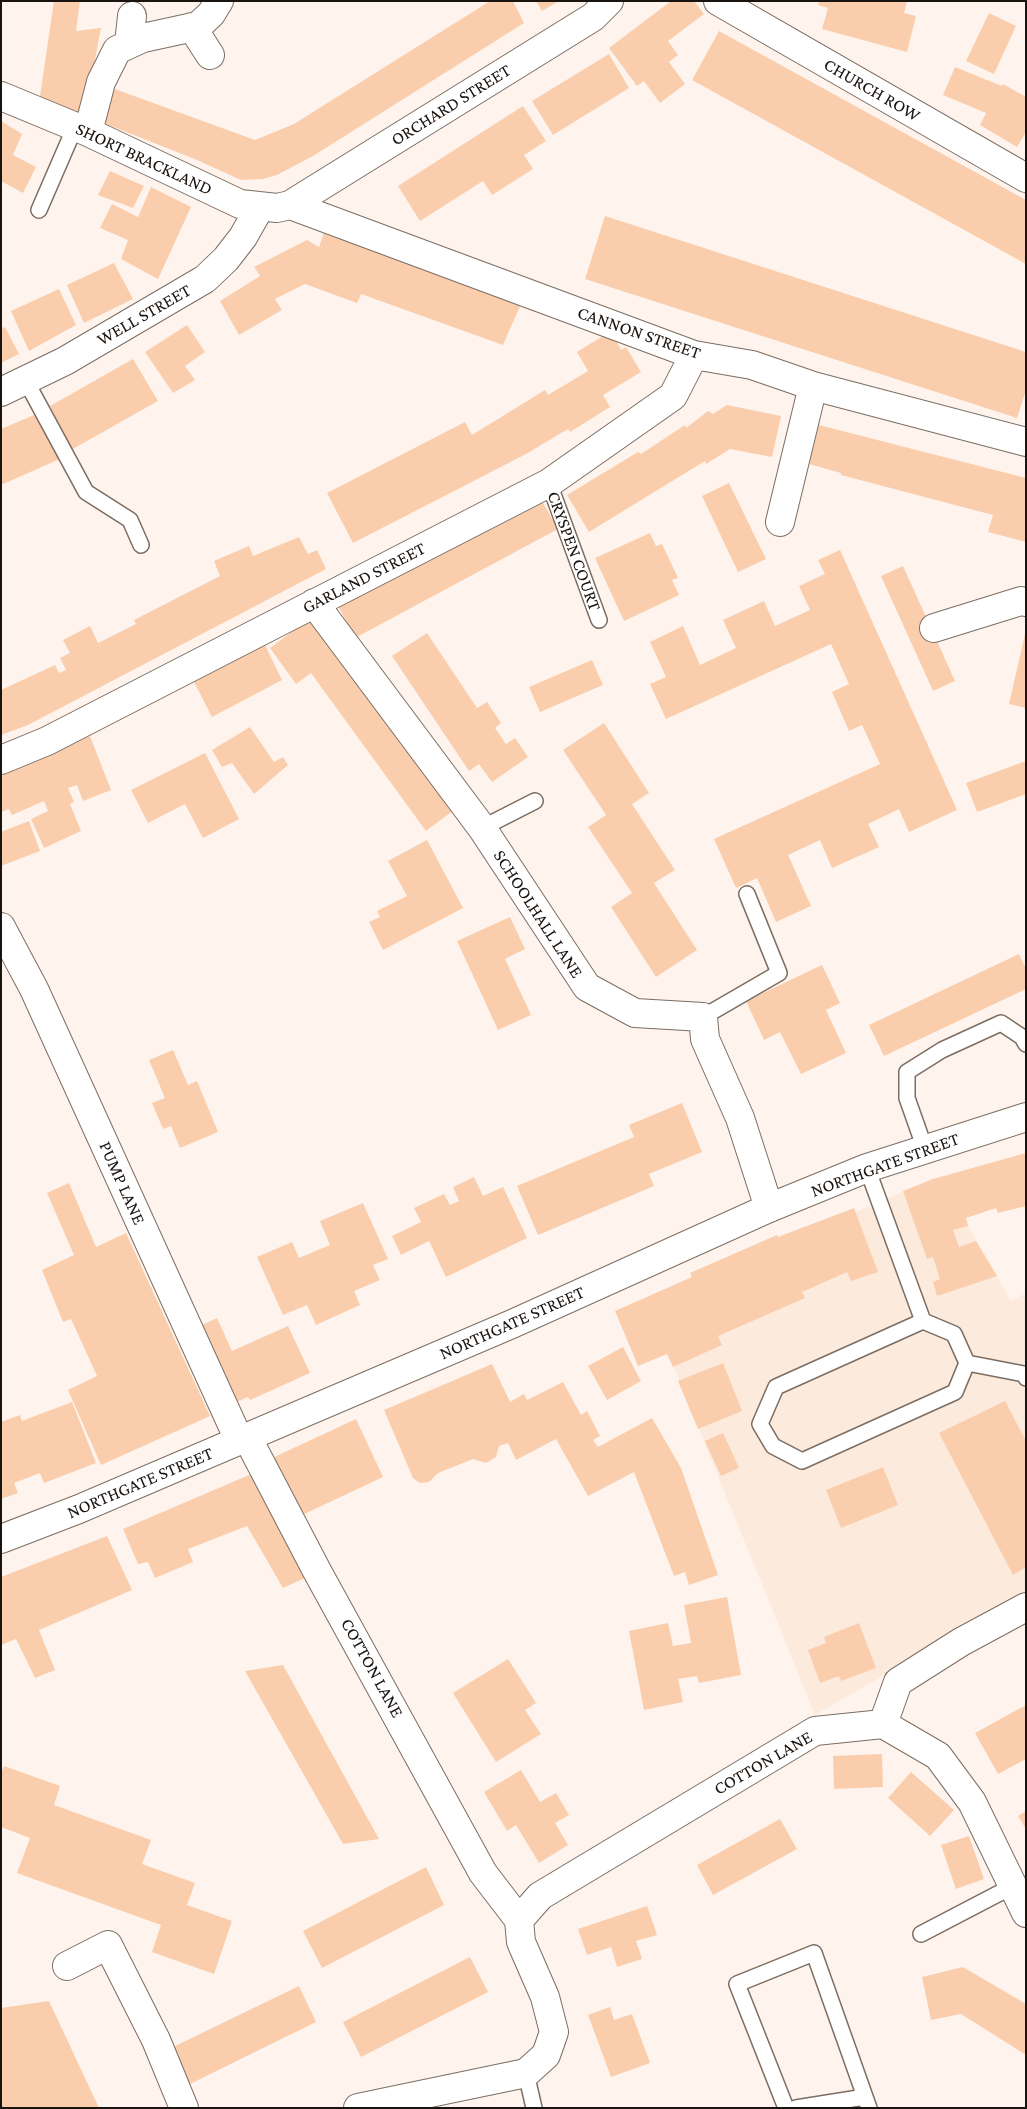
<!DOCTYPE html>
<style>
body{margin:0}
#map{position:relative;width:1027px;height:2109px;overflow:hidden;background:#fef4ed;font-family:"Crimson Pro",serif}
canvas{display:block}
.frame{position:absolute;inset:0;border:2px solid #1a1410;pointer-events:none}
</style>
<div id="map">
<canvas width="1027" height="2109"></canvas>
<div class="frame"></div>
</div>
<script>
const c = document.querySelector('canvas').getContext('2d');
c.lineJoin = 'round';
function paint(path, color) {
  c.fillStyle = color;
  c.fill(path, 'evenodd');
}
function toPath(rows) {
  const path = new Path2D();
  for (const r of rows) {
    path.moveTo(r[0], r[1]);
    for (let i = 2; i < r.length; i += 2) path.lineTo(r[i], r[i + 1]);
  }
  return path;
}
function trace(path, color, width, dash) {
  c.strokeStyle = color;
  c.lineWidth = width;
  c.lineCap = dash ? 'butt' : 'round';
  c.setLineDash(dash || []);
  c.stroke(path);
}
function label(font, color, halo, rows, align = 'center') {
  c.font = font + ' "Crimson Pro",serif';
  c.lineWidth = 4;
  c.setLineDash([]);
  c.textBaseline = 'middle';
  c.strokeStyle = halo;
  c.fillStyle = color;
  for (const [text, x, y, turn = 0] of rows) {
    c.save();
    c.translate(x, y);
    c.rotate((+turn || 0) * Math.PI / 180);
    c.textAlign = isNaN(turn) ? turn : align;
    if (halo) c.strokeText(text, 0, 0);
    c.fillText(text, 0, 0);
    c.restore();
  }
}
const built = toPath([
 [933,1179,953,1230,968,1226,1011,1301,1026,1293,1026,1594,815,1715,647,1301]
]);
const building = toPath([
 [54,1,80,1,76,31,101,28,84,117,40,96],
 [490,1,513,1,524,23,313,156,277,175,263,179,241,180,197,160,101,122,112,88,255,140,294,124],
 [536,1,559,1,542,11],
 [671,1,694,1,704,14,668,41,678,55,669,62,685,84,660,103,644,81,637,86,609,48],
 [819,1,907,1,904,13,916,16,907,52,822,29,828,8,818,5],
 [989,13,1016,26,994,74,966,61],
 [719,31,1026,200,1026,264,692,80],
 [609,54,629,88,553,135,532,101],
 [955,67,1002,86,1003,84,1026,97,1026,132,1017,147,980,125,986,113,943,95],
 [523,106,546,141,524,155,533,169,492,195,483,181,420,221,398,186],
 [1,121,22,134,13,155,36,167,23,193,1,181],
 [110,171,144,186,133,208,98,195],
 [151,187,191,207,158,279,121,259,128,240,100,228,112,204,138,217],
 [605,216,1026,352,1026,390,1017,418,585,279],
 [324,232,376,252,524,297,503,345,361,294,357,303,305,284,275,299,282,310,239,335,220,301,260,276,254,267,307,240,319,247],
 [114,263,133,299,84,323,67,285],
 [59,289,76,325,29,351,11,311],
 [187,325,205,352,185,366,195,380,173,393,145,352],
 [5,327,19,354,1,363,1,329],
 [611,331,621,350,626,347,641,372,603,395,610,407,570,432,568,429,526,454,353,543,327,493,465,422,472,435,545,390,548,395,588,371,577,352],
 [133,359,158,401,71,450,50,406],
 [727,405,781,416,772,457,730,449,706,464,705,461,589,532,567,495,638,452,641,454,685,425,686,428,708,411,713,414],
 [41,412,62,458,1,485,1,429],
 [819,425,1026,478,1026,542,988,532,993,515,841,475,841,473,809,464],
 [729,483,766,559,738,572,702,496],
 [538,494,558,529,355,638,336,602],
 [650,533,656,546,662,544,678,578,672,580,679,595,624,621,595,558],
 [299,537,308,554,317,550,326,569,28,725,1,735,1,690,55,665,59,673,66,670,60,658,70,653,63,640,90,626,98,643,136,624,134,620,220,576,214,561,249,546,253,556],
 [840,550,957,810,909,832,899,809,868,824,879,847,832,868,820,840,788,855,811,906,776,922,757,878,736,888,714,839,880,764,862,725,849,731,832,692,849,684,831,644,666,719,650,684,666,677,650,642,683,626,700,665,736,648,723,620,764,601,775,626,810,610,799,586,825,574,818,560],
 [903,566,955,681,933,691,881,576],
 [313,616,454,810,426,831,311,673,296,684,270,648],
 [427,633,477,708,487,702,501,723,495,728,506,744,515,738,528,757,492,782,479,764,469,771,392,656],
 [1025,634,1026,634,1026,708,1009,704],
 [265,645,282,680,212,717,194,682],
 [592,660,603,685,540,712,529,687],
 [604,723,649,793,632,804,675,870,654,883,697,950,656,977,611,907,632,893,588,827,606,815,563,750],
 [250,727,274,762,283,757,288,765,254,794,232,763,222,767,212,750],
 [90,736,111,790,83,801,77,785,68,788,74,802,70,804,81,831,44,848,31,819,48,811,44,801,12,815,9,809,1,812,1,776,32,762,31,759],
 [205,753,239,819,203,838,185,804,148,823,131,790],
 [1026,761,1026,794,977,812,966,783],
 [29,821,40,851,1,866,1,832],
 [427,840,463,908,383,950,369,922,380,917,377,911,407,896,388,861],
 [510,917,525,949,505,959,531,1015,498,1030,457,941],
 [1019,954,1026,969,1026,989,884,1056,869,1025],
 [822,965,840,1003,826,1010,846,1053,801,1074,780,1032,764,1040,746,1001],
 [173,1050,188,1085,197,1081,218,1132,180,1148,171,1126,163,1129,152,1103,165,1098,149,1060],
 [682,1103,702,1152,649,1174,654,1186,538,1235,517,1186,634,1137,629,1125],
 [1026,1153,1026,1206,998,1213,996,1208,966,1218,968,1226,953,1230,959,1247,976,1241,997,1276,937,1296,933,1282,940,1279,933,1257,927,1259,903,1191,933,1179],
 [474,1177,483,1196,503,1187,527,1238,446,1277,429,1241,401,1255,392,1236,421,1222,414,1208,444,1194,450,1205,459,1201,453,1187],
 [69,1183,96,1247,126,1233,210,1416,101,1465,68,1390,97,1376,71,1319,63,1322,42,1270,74,1255,47,1193],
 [363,1203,388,1259,373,1265,380,1280,354,1291,360,1305,316,1325,307,1305,283,1315,257,1257,292,1242,299,1258,330,1245,320,1221],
 [854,1208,878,1272,851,1281,847,1272,802,1292,805,1298,718,1336,722,1345,673,1367,667,1354,638,1366,615,1311,692,1277,690,1273,777,1235,778,1237],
 [217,1318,232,1351,288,1326,310,1373,250,1400,248,1397,232,1404,198,1327],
 [623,1347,641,1381,607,1400,588,1366],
 [723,1363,742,1411,698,1429,678,1381],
 [492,1364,510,1402,524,1394,527,1400,563,1382,581,1415,587,1411,600,1436,593,1440,598,1447,652,1418,681,1468,718,1575,689,1585,685,1572,674,1576,634,1472,588,1496,556,1439,516,1460,508,1443,499,1446,496,1457,486,1463,473,1459,438,1473,429,1482,420,1483,413,1478,384,1410],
 [1005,1401,1026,1441,1026,1567,1013,1575,939,1433],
 [72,1402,96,1463,44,1483,40,1473,14,1483,18,1493,1,1499,1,1422,20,1415,22,1421],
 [356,1419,383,1477,298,1517,270,1459],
 [723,1433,739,1468,721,1476,705,1441],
 [883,1467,898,1505,841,1528,826,1490],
 [256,1472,307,1577,283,1588,247,1526,188,1549,193,1562,155,1578,148,1562,138,1564,123,1529],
 [107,1536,132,1590,39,1630,55,1670,35,1678,16,1639,1,1645,1,1577],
 [727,1597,741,1675,699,1683,697,1676,678,1679,683,1702,644,1710,629,1631,668,1623,673,1646,691,1643,684,1605],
 [859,1623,876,1668,841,1681,839,1676,820,1683,808,1650,826,1643,824,1637],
 [508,1659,536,1703,525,1710,541,1734,496,1762,453,1693],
 [283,1665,379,1839,343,1844,245,1671],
 [1026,1705,1026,1759,998,1774,975,1733],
 [882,1754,883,1787,834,1789,833,1756],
 [4,1766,60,1786,54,1805,151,1840,142,1864,195,1883,187,1905,232,1921,214,1974,152,1952,161,1925,17,1873,30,1838,1,1827,1,1774],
 [521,1770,540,1802,556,1793,569,1815,555,1823,568,1845,539,1863,516,1825,507,1831,484,1792],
 [911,1772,954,1810,930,1836,888,1798],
 [1026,1811,1026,1829,1018,1816],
 [780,1819,797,1849,713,1895,697,1865],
 [969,1836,984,1879,956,1889,941,1845],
 [426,1867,444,1905,322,1968,303,1931],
 [647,1906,657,1935,636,1941,642,1959,617,1967,611,1947,587,1955,578,1929],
 [470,1957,488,1992,361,2057,343,2022],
 [963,1967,1026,2004,1026,2055,961,2014,931,2020,922,1977],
 [299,1986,316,2022,190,2084,173,2047],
 [49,2001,99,2108,1,2108,1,2008],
 [610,2007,614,2020,632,2014,650,2063,611,2077,588,2015]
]);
const lane = toPath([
 [39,210,75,127],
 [26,381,86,492,130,520,141,545],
 [549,483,599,620],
 [482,828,535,801],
 [703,1017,779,973,747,894],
 [925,1149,907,1098,907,1072,942,1050,1001,1023,1022,1037,1026,1044],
 [867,1168,923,1321,954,1334,967,1363,955,1392,802,1461,773,1446,760,1424,776,1387,923,1321],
 [967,1363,1024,1374,1026,1378],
 [921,1934,1013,1886],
 [526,2073,534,2108],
 [786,2108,737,1984,814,1953,869,2108],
 [796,2108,865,2097]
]);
const street = toPath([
 [718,1,1026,178],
 [192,27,210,55],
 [129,44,132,16],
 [1,96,88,132,240,204,277,208,290,205,593,17,609,1],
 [88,132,101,82,117,50,143,38,198,26,211,14,219,1],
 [290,205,694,355,752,365,813,386,1026,442],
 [1,392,65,361,205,279,226,259,243,237,260,207],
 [780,522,813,386],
 [314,603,482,828,587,987,635,1013,703,1017,705,1039,740,1118,769,1208],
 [934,628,1021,601,1026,602],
 [1,760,47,741,549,483,673,396,694,355],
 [1,927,34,989,239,1440],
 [247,1437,317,1571,483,1873,519,1920,521,1942,545,1997,554,2032,546,2055,526,2073,358,2108],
 [883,1724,938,1756,972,1802,1026,1913],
 [883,1724,898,1682,961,1642,1026,1607],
 [519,1920,540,1896,815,1731,883,1724],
 [67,1966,108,1945,156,2040,184,2108]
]);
const secondary = toPath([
 [1,1539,79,1509,512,1324,769,1208,867,1168,1026,1117]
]);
const streetNames = [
 ["CHURCH ROW",872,90,30],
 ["ORCHARD STREET",451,105,-32],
 ["SHORT BRACKLAND",144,159,25],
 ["WELL STREET",144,315,-30],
 ["CANNON STREET",639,333,19],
 ["CRYSPEN COURT",574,551,70],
 ["GARLAND STREET",364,578,-27],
 ["SCHOOLHALL LANE",538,914,57],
 ["NORTHGATE STREET",885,1165,-20],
 ["PUMP LANE",122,1183,66],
 ["NORTHGATE STREET",512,1323,-24],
 ["NORTHGATE STREET",140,1483,-23],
 ["COTTON LANE",372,1668,61],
 ["COTTON LANE",763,1763,-30]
];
paint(built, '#fceadc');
paint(building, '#facead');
trace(lane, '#7b6d62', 18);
trace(street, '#7b6d62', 30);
trace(secondary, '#7b6d62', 30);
trace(lane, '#fff', 15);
trace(street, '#fff', 28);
trace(secondary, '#fff', 28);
label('18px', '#1a1410', '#fff', streetNames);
</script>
